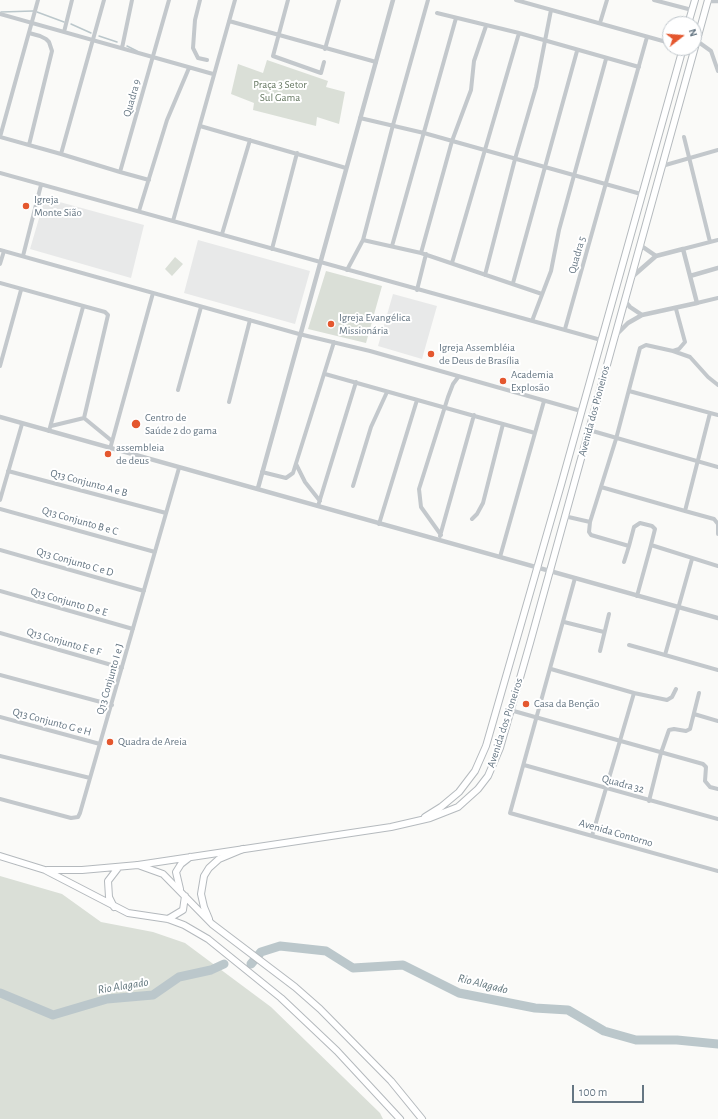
<!DOCTYPE html>
<meta charset="utf-8">
<style>
body{margin:0}
#map{position:relative;width:718px;height:1119px;overflow:hidden;background:#fafaf8;font-family:"Alegreya Sans",sans-serif}
canvas{display:block}
.north{position:absolute;left:662px;top:16px;width:40px;height:40px;box-sizing:border-box;background:#fff;border:1px solid #c1c8cd;border-radius:50%;rotate:73deg;font-size:11px;font-weight:700;line-height:16px;text-align:center;color:#657683}
.north::after{content:'';display:block;margin:auto;width:14px;height:18px;background:#e4572e;clip-path:polygon(50% 0,100% 100%,50% 72%,0 100%)}
.scale{position:absolute;left:572px;top:1085px;width:72px;height:18px;box-sizing:border-box;border:2px solid #657683;border-top:0;padding-left:5px;font-size:12px;line-height:14px;white-space:nowrap;color:#657683;-webkit-text-stroke:3px #fff;paint-order:stroke}
</style>
<div id="map">
<canvas width="718" height="1119"></canvas>
<div class="north">N</div>
<div class="scale">100 m</div>
</div>
<script>
const c = document.querySelector('canvas').getContext('2d');
c.lineJoin = 'round';
function paint(path, color) {
  c.fillStyle = color;
  c.fill(path, 'evenodd');
}
function toPath(rows) {
  const path = new Path2D();
  for (const r of rows) {
    path.moveTo(r[0], r[1]);
    for (let i = 2; i < r.length; i += 2) path.lineTo(r[i], r[i + 1]);
  }
  return path;
}
function trace(path, color, width, dash) {
  c.strokeStyle = color;
  c.lineWidth = width;
  c.lineCap = dash ? 'butt' : 'round';
  c.setLineDash(dash || []);
  c.stroke(path);
}
function label(font, color, halo, rows, align = 'center') {
  c.font = font + ' "Alegreya Sans",sans-serif';
  c.lineWidth = 4;
  c.setLineDash([]);
  c.textBaseline = 'middle';
  c.strokeStyle = halo;
  c.fillStyle = color;
  for (const [text, x, y, turn = 0] of rows) {
    c.save();
    c.translate(x, y);
    c.rotate((+turn || 0) * Math.PI / 180);
    c.textAlign = isNaN(turn) ? turn : align;
    if (halo) c.strokeText(text, 0, 0);
    c.fillText(text, 0, 0);
    c.restore();
  }
}
const built = toPath([
 [45,198,144,225,131,278,30,249],
 [198,240,310,271,295,324,184,293],
 [393,294,437,306,422,359,378,346]
]);
const green = toPath([
 [267,60,328,81,326,87,345,92,339,124,317,117,316,126,253,110,254,103,231,94,238,64,263,73],
 [175,257,183,264,172,276,165,269],
 [326,271,382,286,366,343,308,329],
 [0,876,62,894,101,922,153,932,185,943,271,1007,380,1113,383,1119,0,1119]
]);
const stream = toPath([
 [1,12,33,11],
 [37,12,64,22],
 [71,24,91,33],
 [99,36,117,42],
 [127,46,137,51]
]);
const river = toPath([
 [251,964,261,952,280,946,326,951,353,968,403,965,459,993,535,1008,568,1010,604,1031,636,1040,677,1040,718,1044],
 [0,993,53,1015,107,999,153,995,179,977,211,970,224,964]
]);
const minor = toPath([
 [38,0,0,137,61,154],
 [104,0,61,154,120,172],
 [200,0,195,20,193,48,198,58,207,60],
 [288,0,273,56,321,73,324,62],
 [516,0,670,43],
 [654,0,692,10],
 [437,13,519,33,639,67],
 [0,14,213,74],
 [229,21,376,62],
 [600,23,607,0],
 [64,32,72,0],
 [29,33,40,36,46,39,49,42,52,51,29,145],
 [697,41,711,51,718,71],
 [122,48,132,0],
 [325,49,339,0],
 [360,118,424,133,641,194],
 [200,126,346,168],
 [684,137,710,242],
 [662,166,718,150],
 [0,173,601,340],
 [149,180,120,172,169,0],
 [139,211,167,120,189,68],
 [173,221,235,0],
 [222,234,250,140],
 [363,240,421,253,542,294],
 [392,246,456,18],
 [272,249,297,153],
 [683,249,718,240],
 [0,250,299,334,370,351,581,411],
 [421,253,452,141,471,90,474,61,486,26],
 [23,256,41,185],
 [452,263,519,33],
 [0,264,4,251],
 [347,270,363,240,393,125,428,0],
 [485,275,515,159,536,87,551,10],
 [0,283,105,312,108,315,84,418],
 [513,283,577,51],
 [417,290,426,254],
 [697,303,718,298],
 [532,321,551,271,559,230,606,59],
 [565,329,647,37],
 [673,351,690,357,708,377,718,385],
 [0,366,21,290],
 [325,374,535,433],
 [178,390,201,307],
 [629,391,718,415],
 [229,402,250,320],
 [84,418,112,441],
 [51,426,84,418],
 [589,430,718,467],
 [49,431,83,307],
 [110,449,153,293],
 [296,464,305,482,320,501],
 [8,471,166,513],
 [262,472,286,478,293,473,334,342],
 [353,486,371,427,387,392],
 [601,487,685,511,710,413],
 [0,500,22,424],
 [318,506,356,382],
 [0,509,155,552],
 [685,511,714,519,718,524,718,534],
 [564,516,590,522],
 [472,519,477,514,483,503,503,424],
 [379,524,417,400],
 [441,535,421,507,419,489,448,397,453,384,459,376],
 [440,536,474,415],
 [629,546,634,527,640,523,652,526,655,529,651,545,718,566],
 [0,550,144,591],
 [500,557,544,401],
 [624,562,629,546,591,535,589,532,590,522,616,439,640,348,646,345,673,351,679,349,685,342,676,309],
 [575,578,510,813,718,871],
 [0,591,133,629],
 [637,596,651,545],
 [564,622,604,632],
 [0,633,122,668],
 [629,645,665,655,692,559],
 [600,651,609,614],
 [665,655,718,670],
 [551,669,634,693,667,700,672,697,676,689],
 [0,675,112,705],
 [510,710,703,764,706,767,705,781,710,787,718,789],
 [694,714,718,721],
 [0,717,100,744],
 [0,756,90,778],
 [524,765,718,819],
 [0,799,71,818,78,817,80,813,179,468],
 [649,801,661,753,669,730,674,729,686,731,690,729,699,693],
 [592,836,634,693]
]);
const tertiary = toPath([
 [708,1,718,1],
 [640,245,656,256],
 [690,276,718,268],
 [624,300,630,307,642,315],
 [617,334,628,323,642,315,697,303,683,249,656,256,632,277],
 [0,417,718,618],
 [258,488,393,0]
]);
const primary = toPath([
 [688,24,695,0],
 [425,817,441,807,459,792,475,771,486,746,561,485,683,48],
 [138,865,391,827,430,818,458,807,478,789,488,776,500,748,530,643,708,0],
 [180,889,176,872,181,864,190,857]
]);
const trunk = toPath([
 [0,856,45,870,128,913,168,919,184,925,208,939,281,998,337,1051,400,1119],
 [47,870,82,870,138,865,163,874,212,924,295,987,320,1009,391,1081,422,1119],
 [114,907,109,897,108,881,118,868],
 [168,919,183,910,185,896],
 [209,919,204,907,201,894,204,876,209,868,219,859,243,849]
]);
const markers = [
 [26,206,4,"#e4572e"],
 [331,324,4,"#e4572e"],
 [431,354,4,"#e4572e"],
 [503,381,4,"#e4572e"],
 [136,424,5,"#e4572e"],
 [108,454,4,"#e4572e"],
 [526,704,4,"#e4572e"],
 [110,742,4,"#e4572e"]
];
const parkNames = [
 ["Praça 3 Setor",280,85],
 ["Sul Gama",280,98]
];
const streetNames = [
 ["Quadra 9",132,98,-74],
 ["Quadra 5",577,255,-74],
 ["Avenida dos Pioneiros",594,411,-75],
 ["Q13 Conjunto A e B",89,483,15],
 ["Q13 Conjunto B e C",80,521,16],
 ["Q13 Conjunto C e D",75,562,16],
 ["Q13 Conjunto D e E",69,602,16],
 ["Q13 Conjunto E e F",64,642,16],
 ["Q13 Conjunto I e J",110,679,-74],
 ["Q13 Conjunto G e H",52,722,15],
 ["Avenida dos Pioneiros",505,723,-72],
 ["Quadra 32",623,784,15],
 ["Avenida Contorno",616,833,16]
];
const poiNames = [
 ["Igreja",34,200],
 ["Monte Sião",34,213],
 ["Igreja Evangélica",339,318],
 ["Missionária",339,331],
 ["Igreja Assembléia",439,348],
 ["de Deus de Brasília",439,361],
 ["Academia",511,375],
 ["Explosão",511,388],
 ["Centro de",145,418],
 ["Saúde 2 do gama",145,431],
 ["assembleia",116,448],
 ["de deus",116,461],
 ["Casa da Benção",534,704],
 ["Quadra de Areia",118,742]
];
const waterNames = [
 ["Rio Alagado",483,984,14],
 ["Rio Alagado",123,986,-9]
];
paint(built, '#e8e9e9');
paint(green, '#dadfd7');
trace(stream, '#bbc7cb', 1.5);
trace(river, '#bbc7cb', 9);
trace(primary, '#b5babe', 8);
trace(trunk, '#b4b9bd', 8);
trace(minor, '#c3c8cc', 4);
trace(tertiary, '#c3c8cc', 4.5);
trace(primary, '#fff', 6);
trace(trunk, '#fff', 6);
for (const [x, y, r, color] of markers) {
  const dot = new Path2D();
  dot.arc(x, y, r, 0, 2 * Math.PI);
  c.fillStyle = color;
  c.fill(dot);
  trace(dot, '#fff', 1.5);
}
label('11px', '#687a64', '#fff', parkNames);
label('11px', '#657683', '#fff', streetNames);
label('11px', '#657683', '#fff', poiNames, 'left');
label('italic 12px', '#60757c', '#fff', waterNames);
</script>
